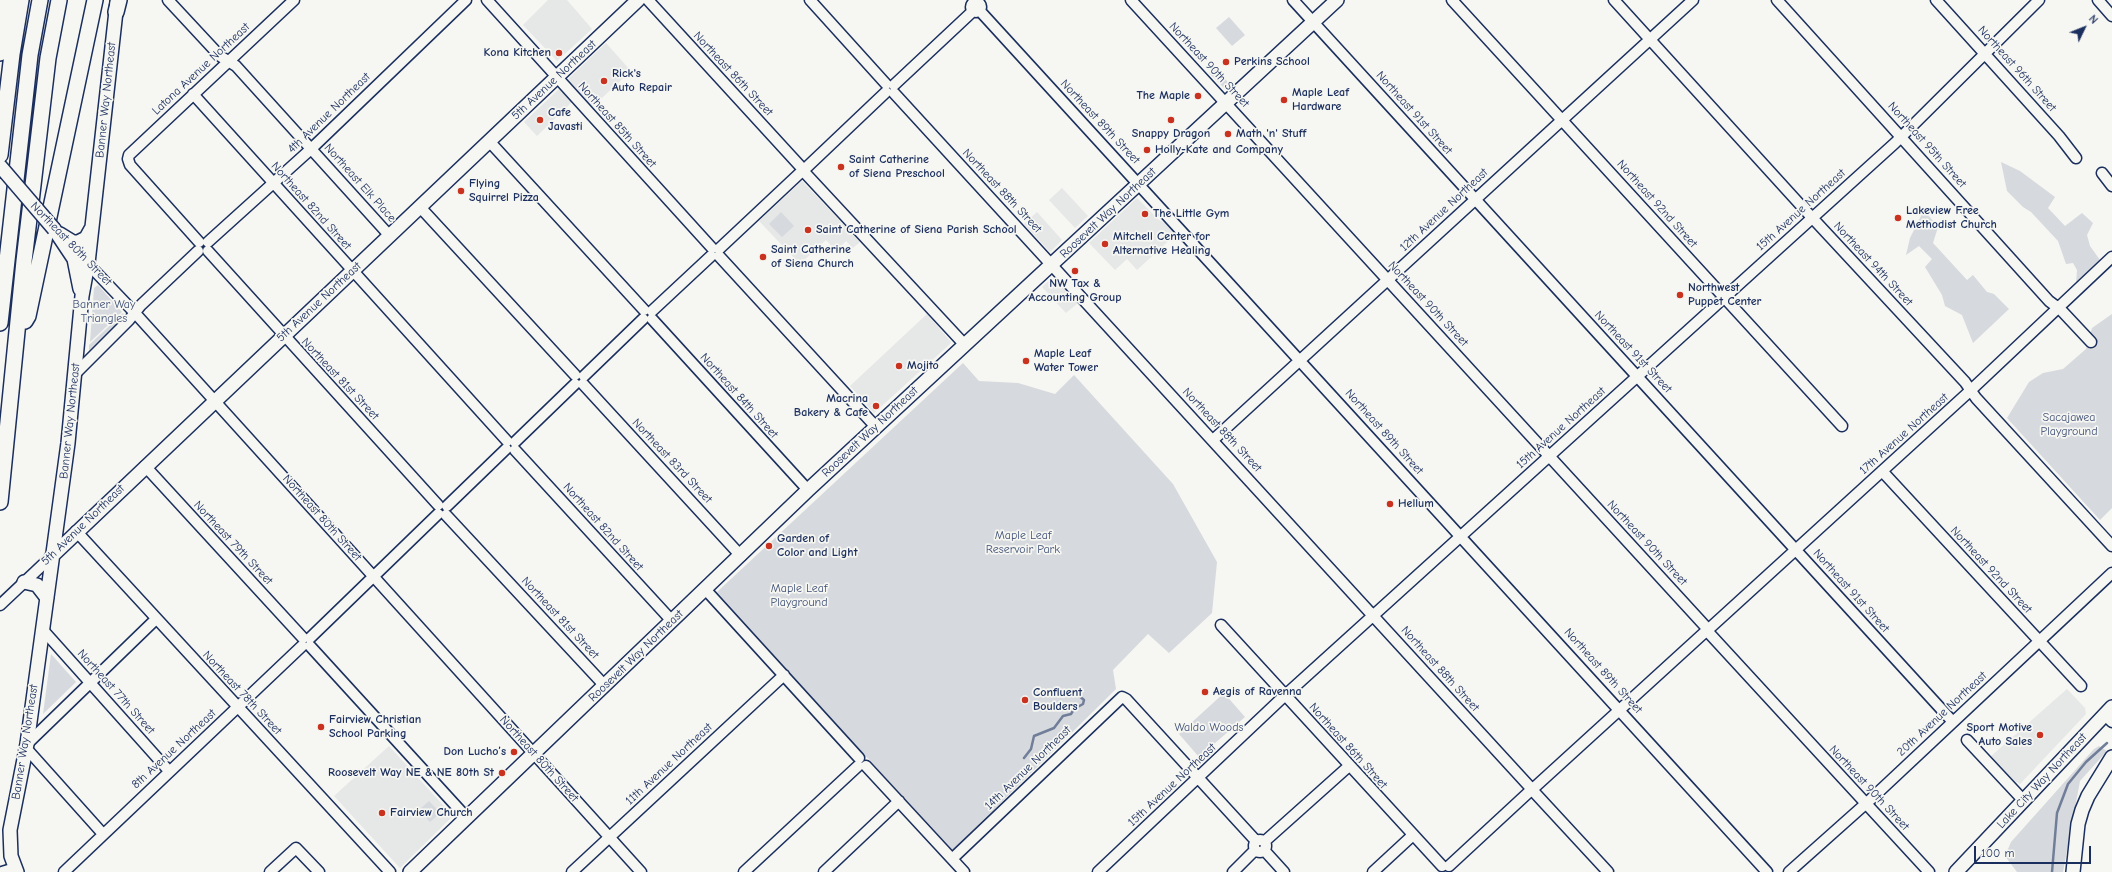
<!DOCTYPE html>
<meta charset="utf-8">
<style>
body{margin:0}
#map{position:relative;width:2112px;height:872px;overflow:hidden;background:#f6f6f2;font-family:"Comic Neue",sans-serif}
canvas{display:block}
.north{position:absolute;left:2064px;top:8px;width:40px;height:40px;-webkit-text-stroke:3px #f6f6f2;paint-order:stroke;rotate:47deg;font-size:11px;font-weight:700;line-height:16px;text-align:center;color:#1b2f5e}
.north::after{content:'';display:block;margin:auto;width:14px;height:18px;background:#1b2f5e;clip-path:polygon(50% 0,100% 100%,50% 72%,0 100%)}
.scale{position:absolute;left:1974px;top:846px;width:117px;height:18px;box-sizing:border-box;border:2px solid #1b2f5e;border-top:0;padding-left:5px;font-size:12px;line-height:14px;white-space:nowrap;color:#1b2f5e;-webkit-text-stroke:3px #f6f6f2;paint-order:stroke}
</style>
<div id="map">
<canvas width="2112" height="872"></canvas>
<div class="north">N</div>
<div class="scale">100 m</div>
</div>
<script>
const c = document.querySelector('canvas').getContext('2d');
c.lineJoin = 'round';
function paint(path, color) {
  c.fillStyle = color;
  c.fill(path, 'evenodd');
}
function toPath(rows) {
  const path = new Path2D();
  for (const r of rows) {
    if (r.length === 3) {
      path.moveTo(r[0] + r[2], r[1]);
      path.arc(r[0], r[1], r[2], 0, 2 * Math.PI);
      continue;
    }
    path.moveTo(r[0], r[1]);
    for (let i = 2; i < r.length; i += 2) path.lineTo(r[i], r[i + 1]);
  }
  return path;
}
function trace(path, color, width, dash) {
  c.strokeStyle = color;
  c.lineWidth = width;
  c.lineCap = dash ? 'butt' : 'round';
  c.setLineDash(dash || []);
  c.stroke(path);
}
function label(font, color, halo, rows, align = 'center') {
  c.font = font + ' "Comic Neue",sans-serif';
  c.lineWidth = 3.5;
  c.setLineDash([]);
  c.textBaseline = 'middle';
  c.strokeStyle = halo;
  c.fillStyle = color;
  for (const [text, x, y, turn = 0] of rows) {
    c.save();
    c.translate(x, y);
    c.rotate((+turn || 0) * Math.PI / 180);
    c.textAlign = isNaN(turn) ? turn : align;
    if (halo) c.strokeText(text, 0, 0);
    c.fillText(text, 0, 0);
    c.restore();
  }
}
const built = toPath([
 [548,0,567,0,592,29,557,61,523,25],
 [606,43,631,71,590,109,566,81],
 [559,89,572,102,537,136,524,122],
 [802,181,860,242,853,248,846,241,836,251,826,240,800,264,759,221],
 [1062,188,1088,216,1075,228,1049,200],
 [1137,198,1159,220,1165,223,1176,234,1137,270,1127,259,1115,270,1089,243],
 [1037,212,1062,240,1050,252,1024,224],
 [1052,278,1054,278,1078,303,1066,313,1042,287],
 [927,314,951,342,950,344,874,413,850,386],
 [2067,689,2085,708,2086,714,2020,784,2017,782,2014,784,1990,757],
 [389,746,453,816,400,868,334,796]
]);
const green = toPath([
 [1229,17,1245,35,1232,46,1216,28],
 [1214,68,1230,84,1225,89,1209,73],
 [2001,162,2020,171,2055,197,2048,208,2065,226,2082,213,2093,223,2087,235,2090,246,2100,260,2076,284,2077,270,2073,263,2066,264,2058,241,2031,212,2023,207,2007,191],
 [1924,210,1938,227,1933,243,1967,280,1973,275,1987,292,1994,294,2009,309,1973,343,1962,315,1945,306,1942,295,1925,267,1932,259,1919,246,1906,255,1910,238],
 [781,212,794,226,782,237,769,224],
 [98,285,122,312,90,342,94,288],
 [123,313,125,317,89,351,89,345],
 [2112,314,2112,508,2100,520,2007,418,2029,382,2043,373,2063,369,2086,349,2092,328],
 [963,363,979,381,1018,383,1055,394,1074,375,1173,484,1217,562,1212,613,1169,653,1148,634,1113,670,1116,689,952,851,717,592],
 [51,654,76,682,43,714],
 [1224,693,1245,717,1199,757,1179,734],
 [2099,746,2107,751,2080,781,2063,872,2017,872,2005,856,2011,842,2094,749],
 [429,801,440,813,430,822,419,810]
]);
const stream = toPath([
 [1024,758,1031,749,1034,736,1054,728,1063,716,1071,714,1074,709,1083,704,1084,700,1078,695],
 [2052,872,2057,813,2068,784,2086,762,2107,743]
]);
const minor = toPath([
 [168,0,220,56,236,66,389,235],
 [487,0,712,248],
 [648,0,800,166],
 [810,0,886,84],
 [1131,0,1705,626],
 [1293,0,1953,722],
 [1452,0,1842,426],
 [1614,0,1805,210,1965,382,1976,398,2112,546],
 [1777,0,2049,301,2061,310,2091,342],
 [1936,0,2059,136,2076,158],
 [2098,0,2112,16],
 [976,7,5],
 [980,11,1767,872],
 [894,85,973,11],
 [894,93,1529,786],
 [193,94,507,441],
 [489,141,644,310],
 [807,167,886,92],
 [2102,173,2112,186],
 [806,174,964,344],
 [420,207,575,375],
 [199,242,130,165,128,159,129,155,294,0],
 [208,242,311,149,466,0],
 [68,243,135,313,641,872],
 [719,249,800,173],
 [208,251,438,505],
 [719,256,876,427],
 [652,311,711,256],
 [652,319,808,490],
 [76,373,129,320,141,305,198,251],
 [584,376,643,319],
 [583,384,741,556],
 [1213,440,1693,0],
 [515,442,575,384],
 [515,450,672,621],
 [145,466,303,638],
 [1882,471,2081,686],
 [447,506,506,449],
 [446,515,605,686],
 [76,531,390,872],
 [705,589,859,758],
 [0,605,52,556],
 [1221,625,1442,866],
 [1711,627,1971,390,2112,257],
 [43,630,169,771],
 [1709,633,1929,872],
 [310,638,438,514],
 [310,646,467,818],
 [2105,715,2112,722],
 [1967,740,2024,801],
 [27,744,156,619],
 [26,748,103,834],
 [866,766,964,872],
 [1536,786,1705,632],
 [1535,793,1608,872],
 [1260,846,6],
 [1264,842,1349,766],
 [1264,850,1284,872],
 [952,859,1122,697,1126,699,1256,841],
 [1449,866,1529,792],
 [2,872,15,868],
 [64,872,302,646],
 [270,872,296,848,319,872],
 [572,872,784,675],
 [744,872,858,766],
 [824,872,899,801],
 [1098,872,1281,699,1895,143,2039,0],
 [1233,872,1255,850],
 [1373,872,1413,835],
 [1789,872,1871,799,2112,573]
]);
const major = toPath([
 [54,229,74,259,80,289],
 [60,234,73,242,78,242,86,238,91,229],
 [52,556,638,0],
 [24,582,37,585,47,598],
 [17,872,11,856,10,830,27,744,68,443,82,296,88,263,117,2],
 [410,872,808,490,1337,0],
 [1956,872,2112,707],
 [2073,872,2078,824,2082,810,2088,796,2112,757]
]);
const highway = toPath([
 [116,12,119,0],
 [0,53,6,0],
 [0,155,12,54,21,0],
 [25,321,28,316,95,0],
 [0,323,30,55,40,0],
 [0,502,24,261,48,58,59,0]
]);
const majorBridge = toPath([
 [0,166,54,229]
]);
const markers = [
 [559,53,4,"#c8321e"],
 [1226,62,4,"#c8321e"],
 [604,81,4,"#c8321e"],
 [1198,96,4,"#c8321e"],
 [1284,100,4,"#c8321e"],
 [540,120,4,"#c8321e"],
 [1171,120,4,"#c8321e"],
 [1228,134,4,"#c8321e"],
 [1147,150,4,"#c8321e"],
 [841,167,4,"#c8321e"],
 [461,191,4,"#c8321e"],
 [1145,214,4,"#c8321e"],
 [1898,218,4,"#c8321e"],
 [808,230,4,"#c8321e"],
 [1105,244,4,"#c8321e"],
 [763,257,4,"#c8321e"],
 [1075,271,4,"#c8321e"],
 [1680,295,4,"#c8321e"],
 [1026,361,4,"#c8321e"],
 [899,366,4,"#c8321e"],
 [876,406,4,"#c8321e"],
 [1390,504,4,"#c8321e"],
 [769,546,4,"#c8321e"],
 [1205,692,4,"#c8321e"],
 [1025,700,4,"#c8321e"],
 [321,727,4,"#c8321e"],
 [2040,735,4,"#c8321e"],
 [514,752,4,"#c8321e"],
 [502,773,4,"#c8321e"],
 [382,813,4,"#c8321e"]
];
const poiNames = [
 ["Kona Kitchen",551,53,"right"],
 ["Perkins School",1234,62],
 ["Rick's",612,74],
 ["Auto Repair",612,88],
 ["Maple Leaf",1292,93],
 ["Hardware",1292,107],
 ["The Maple",1190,96,"right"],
 ["Cafe",548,113],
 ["Javasti",548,127],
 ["Snappy Dragon",1171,134,"center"],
 ["Math 'n' Stuff",1236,134],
 ["Holly-Kate and Company",1155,150],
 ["Saint Catherine",849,160],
 ["of Siena Preschool",849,174],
 ["Flying",469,184],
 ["Squirrel Pizza",469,198],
 ["Lakeview Free",1906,211],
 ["Methodist Church",1906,225],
 ["The Little Gym",1153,214],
 ["Saint Catherine of Siena Parish School",816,230],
 ["Mitchell Center for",1113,237],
 ["Alternative Healing",1113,251],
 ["Saint Catherine",771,250],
 ["of Siena Church",771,264],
 ["NW Tax &",1075,284,"center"],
 ["Accounting Group",1075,298,"center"],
 ["Northwest",1688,288],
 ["Puppet Center",1688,302],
 ["Maple Leaf",1034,354],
 ["Water Tower",1034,368],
 ["Mojito",907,366],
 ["Macrina",868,399,"right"],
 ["Bakery & Cafe",868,413,"right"],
 ["Hellum",1398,504],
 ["Garden of",777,539],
 ["Color and Light",777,553],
 ["Aegis of Ravenna",1213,692],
 ["Confluent",1033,693],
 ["Boulders",1033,707],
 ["Fairview Christian",329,720],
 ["School Parking",329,734],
 ["Sport Motive",2032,728,"right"],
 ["Auto Sales",2032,742,"right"],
 ["Don Lucho’s",506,752,"right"],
 ["Roosevelt Way NE & NE 80th St",494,773,"right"],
 ["Fairview Church",390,813]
];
const streetNames = [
 ["Northeast 90th Street",1209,65,47],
 ["Latona Avenue Northeast",201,69,-43],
 ["Northeast 96th Street",2017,69,48],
 ["Northeast 86th Street",733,74,47],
 ["5th Avenue Northeast",554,80,-43],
 ["Banner Way Northeast",106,100,-84],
 ["4th Avenue Northeast",329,113,-44],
 ["Northeast 91st Street",1414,113,48],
 ["Northeast 89th Street",1100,122,47],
 ["Northeast 85th Street",617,125,48],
 ["Northeast 95th Street",1927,145,48],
 ["Northeast Elk Place",360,183,48],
 ["Northeast 88th Street",1002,191,47],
 ["Northeast 92nd Street",1657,204,48],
 ["Northeast 82nd Street",311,206,48],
 ["12th Avenue Northeast",1444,210,-43],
 ["15th Avenue Northeast",1801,210,-42],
 ["Roosevelt Way Northeast",1108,213,-43],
 ["Northeast 80th Street",71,244,46],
 ["Northeast 94th Street",1873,264,47],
 ["5th Avenue Northeast",319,302,-43],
 ["Northeast 90th Street",1428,304,47],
 ["Northeast 91st Street",1633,352,47],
 ["Northeast 81st Street",340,379,47],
 ["Northeast 84th Street",739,396,48],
 ["Banner Way Northeast",70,421,-84],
 ["15th Avenue Northeast",1561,428,-42],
 ["Northeast 88th Street",1222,430,47],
 ["Roosevelt Way Northeast",870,432,-43],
 ["Northeast 89th Street",1384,432,48],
 ["17th Avenue Northeast",1904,434,-42],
 ["Northeast 83rd Street",672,461,47],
 ["Northeast 80th Street",322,518,48],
 ["5th Avenue Northeast",83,525,-44],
 ["Northeast 82nd Street",603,527,48],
 ["Northeast 79th Street",233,543,47],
 ["Northeast 90th Street",1647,543,47],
 ["Northeast 92nd Street",1991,570,47],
 ["Northeast 91st Street",1851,591,48],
 ["Northeast 81st Street",560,618,47],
 ["Roosevelt Way Northeast",636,656,-44],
 ["Northeast 88th Street",1440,669,48],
 ["Northeast 89th Street",1603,671,48],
 ["Northeast 77th Street",116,692,48],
 ["Northeast 78th Street",242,693,47],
 ["20th Avenue Northeast",1942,714,-43],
 ["Banner Way Northeast",25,742,-81],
 ["Northeast 86th Street",1348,746,48],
 ["8th Avenue Northeast",174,749,-43],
 ["Northeast 80th Street",539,759,48],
 ["11th Avenue Northeast",669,764,-43],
 ["14th Avenue Northeast",1028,768,-44],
 ["Lake City Way Northeast",2042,781,-47],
 ["15th Avenue Northeast",1172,785,-43],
 ["Northeast 90th Street",1869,788,47]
];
const parkNames = [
 ["Banner Way",104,305],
 ["Triangles",104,319],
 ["Sacajawea",2069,418],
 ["Playground",2069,432],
 ["Maple Leaf",1023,536],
 ["Reservoir Park",1023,550],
 ["Maple Leaf",799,589],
 ["Playground",799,603],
 ["Waldo Woods",1209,728]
];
paint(built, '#e6e7e7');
paint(green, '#d6d9dd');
trace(stream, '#717e99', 2.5);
trace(minor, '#1b2f5e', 13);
trace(major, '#1b2f5e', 16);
trace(highway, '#1b2f5e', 18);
trace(minor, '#f6f6f2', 10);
trace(major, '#f6f6f2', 13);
trace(highway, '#f6f6f2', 15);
trace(majorBridge, '#1b2f5e', 16, []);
trace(majorBridge, '#f6f6f2', 13);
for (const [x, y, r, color] of markers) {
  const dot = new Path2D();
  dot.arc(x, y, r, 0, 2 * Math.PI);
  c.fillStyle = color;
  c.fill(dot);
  trace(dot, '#f6f6f2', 1.5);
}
label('bold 12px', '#1b2f5e', '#f6f6f2', poiNames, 'left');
label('12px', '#1b2f5e', '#f6f6f2', streetNames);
label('12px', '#405177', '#f6f6f2', parkNames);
</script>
